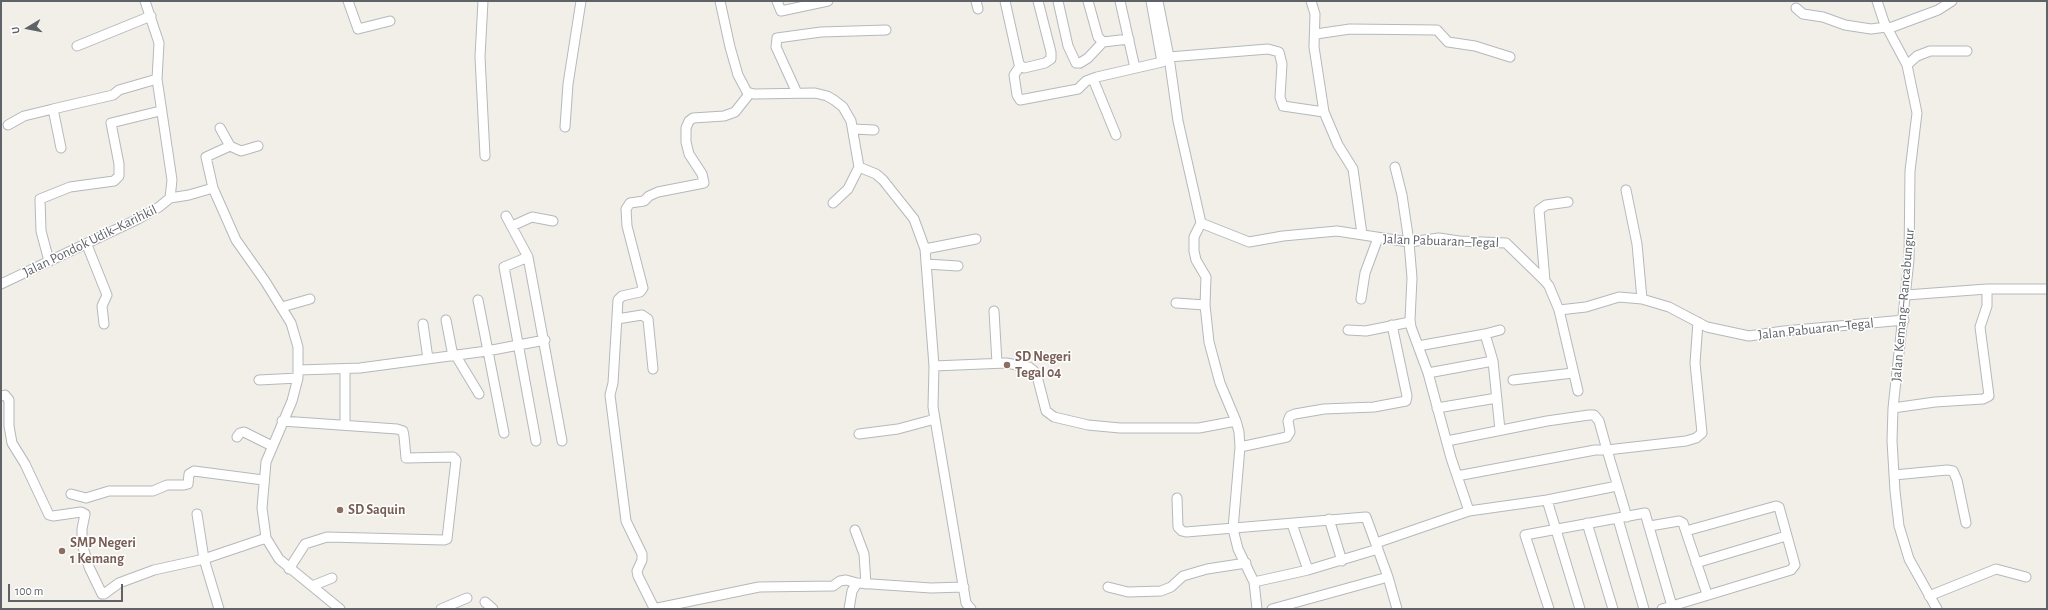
<!DOCTYPE html>
<meta charset="utf-8">
<style>
body{margin:0}
#map{position:relative;width:2048px;height:610px;overflow:hidden;background:#f1efe8;font-family:"Alegreya Sans",sans-serif}
canvas{display:block}
.frame{position:absolute;inset:0;border:2px solid #5f6368;pointer-events:none}
.north{position:absolute;left:8px;top:8px;width:40px;height:40px;-webkit-text-stroke:3px #fff;paint-order:stroke;rotate:260deg;font-size:11px;font-weight:700;line-height:16px;text-align:center;color:#5f6368}
.north::after{content:'';display:block;margin:auto;width:14px;height:18px;background:#5f6368;clip-path:polygon(50% 0,100% 100%,50% 72%,0 100%)}
.scale{position:absolute;left:8px;top:584px;width:115px;height:18px;box-sizing:border-box;border:2px solid #5f6368;border-top:0;padding-left:5px;font-size:12px;line-height:14px;white-space:nowrap;color:#5f6368;-webkit-text-stroke:3px #fff;paint-order:stroke}
</style>
<div id="map">
<canvas width="2048" height="610"></canvas>
<div class="frame"></div>
<div class="north">U</div>
<div class="scale">100 m</div>
</div>
<script>
const c = document.querySelector('canvas').getContext('2d');
c.lineJoin = 'round';
function toPath(rows) {
  const path = new Path2D();
  for (const r of rows) {
    path.moveTo(r[0], r[1]);
    for (let i = 2; i < r.length; i += 2) path.lineTo(r[i], r[i + 1]);
  }
  return path;
}
function trace(path, color, width, dash) {
  c.strokeStyle = color;
  c.lineWidth = width;
  c.lineCap = dash ? 'butt' : 'round';
  c.setLineDash(dash || []);
  c.stroke(path);
}
function label(font, color, halo, rows, align = 'center') {
  c.font = font + ' "Alegreya Sans",sans-serif';
  c.lineWidth = 3;
  c.setLineDash([]);
  c.textBaseline = 'middle';
  c.strokeStyle = halo;
  c.fillStyle = color;
  for (const [text, x, y, turn = 0] of rows) {
    c.save();
    c.translate(x, y);
    c.rotate((+turn || 0) * Math.PI / 180);
    c.textAlign = isNaN(turn) ? turn : align;
    if (halo) c.strokeText(text, 0, 0);
    c.fillText(text, 0, 0);
    c.restore();
  }
}
const minor = toPath([
 [348,1,358,29,390,21],
 [483,1,480,57,485,156],
 [720,1,730,47,738,75,747,92,754,94,815,93,827,96,834,100,843,107,851,121,859,167,876,174,883,180,914,219,925,249,934,366,1006,363,1029,367,1034,371,1037,376,1046,411,1054,417,1088,425,1120,428,1199,428,1236,421,1220,383,1209,342,1205,305,1206,277,1196,260,1194,251,1194,237,1201,223,1249,242,1283,236,1337,231,1409,242,1439,238,1459,241,1506,243,1545,281,1549,286,1559,310,1586,307,1619,297,1642,299,1669,307,1707,327,1749,336,1784,331,1904,320],
 [777,1,781,11,828,1],
 [976,1,978,9],
 [1005,1,1019,64,1024,68,1045,63,1051,59,1051,52,1038,1],
 [1058,1,1068,46,1076,63,1080,63,1088,58,1103,42],
 [1088,1,1098,37,1103,42,1129,39],
 [1120,1,1135,68],
 [1158,1,1169,57,1178,121,1201,223],
 [1311,1,1315,14,1314,47,1324,112,1338,145,1353,169,1362,234],
 [1877,1,1884,22,1907,65,1917,113,1910,171,1909,260,1893,408,1892,441,1895,491,1899,526,1909,559,1937,609],
 [1796,8,1803,14,1823,17,1845,25,1871,29,1886,27],
 [1887,29,1938,10,1952,1],
 [1316,34,1350,29,1437,30,1448,42,1475,46,1510,57],
 [77,46,151,16],
 [1169,57,1268,49,1279,52,1282,64,1280,97,1283,106,1324,112],
 [1907,65,1917,56,1930,51,1967,51],
 [1020,66,1014,75,1017,95,1020,100,1078,89,1086,81,1097,77,1162,62,1151,1],
 [1093,79,1116,135],
 [797,93,776,47,777,38,821,32,886,30],
 [8,125,24,116,53,109],
 [565,127,568,84,581,1],
 [853,129,874,130],
 [230,146,241,151,258,146],
 [61,148,53,109,113,95,119,90,157,79],
 [1395,167,1402,195,1409,242,1412,278,1410,320,1411,327,1428,373,1451,458,1469,511],
 [213,188,206,157,230,146,220,128],
 [1626,190,1637,244,1642,299],
 [170,198,189,195,213,188,236,240,265,281,291,323,298,347,298,378,292,401,266,462,262,508,265,530,266,538,279,559,340,609],
 [833,203,848,189,859,167],
 [506,216,528,257,562,441],
 [512,226,532,217,553,221],
 [87,245,107,295,102,306,104,324],
 [925,249,976,239],
 [528,257,504,267,536,441],
 [49,261,41,231,40,199,70,187,114,181,119,176,119,164,111,123,160,111],
 [926,264,958,266],
 [1545,281,1539,210,1546,205,1568,202],
 [1,284,138,219,159,207,170,198,172,180,157,79,159,43,145,1],
 [1906,295,1987,289,2047,289],
 [1361,299,1365,273,1378,238],
 [478,300,504,433],
 [1176,303,1205,305],
 [282,307,310,299],
 [1559,310,1578,391],
 [994,311,997,363],
 [617,319,642,315,648,319,653,369],
 [446,320,453,356],
 [423,324,428,359],
 [1348,330,1366,331,1410,322],
 [1485,334,1493,361,1500,430],
 [1418,346,1485,334,1500,330],
 [456,356,479,394],
 [934,366,933,407,966,603,971,609],
 [345,369,345,424],
 [299,370,360,368,487,351,545,340],
 [1428,373,1493,361],
 [259,380,298,378],
 [1513,380,1573,373],
 [1,396,5,395,9,400,9,426,12,443,25,464,49,515,53,516,81,512,85,514,82,529,82,544,89,567,102,594,104,594,119,583,154,570,204,559,266,538],
 [1437,408,1497,398],
 [1893,408,1935,402,1983,399,1989,396,1980,327,1987,306,1987,289],
 [282,421,397,429,403,431,404,436,406,458,453,457,456,460,447,539,444,540,327,537,305,544,289,569],
 [1236,421,1239,432,1240,447,1233,529,1238,549,1254,582,1257,609],
 [859,434,898,429,935,419],
 [237,437,240,433,244,432,272,446],
 [1447,441,1547,421,1589,415,1594,415,1599,421,1607,450,1595,450,1457,476],
 [1240,447,1287,437,1290,432,1288,421,1290,416,1295,414,1324,409,1374,407,1406,401,1407,396,1392,325],
 [1894,475,1947,470,1953,471,1957,480,1966,523],
 [71,494,86,498,109,491,153,491,167,485,184,485,188,484,189,474,194,471,263,480],
 [1177,498,1178,527,1182,531,1186,532,1366,517,1388,577,1397,609],
 [1547,500,1580,609],
 [197,514,204,559,219,609],
 [1627,517,1607,450,1686,441,1696,438,1702,433,1695,363,1698,322],
 [1329,519,1342,561],
 [1618,519,1644,609],
 [1587,523,1613,609],
 [1292,524,1308,570],
 [1650,526,1679,521,1683,523,1707,594],
 [855,530,864,554,866,584],
 [1376,543,1469,511,1547,500,1617,486],
 [1696,563,1786,536],
 [1254,582,1308,570,1378,549],
 [312,586,332,578],
 [1108,587,1128,592,1161,591,1171,587,1183,576,1207,569,1246,563],
 [1929,596,1996,569,2026,577],
 [485,602,493,609],
 [654,608,638,576,637,571,642,560,642,554,626,521,610,395,613,383,618,300,622,296,640,292,643,288,627,226,626,209,630,203,644,201,649,196,658,192,704,183,702,174,689,154,686,142,686,128,689,121,693,118,724,116,735,112,750,93],
 [441,609,467,598],
 [653,609,759,587,833,586,840,581,846,580,857,583],
 [849,609,852,591,857,583,931,588,964,587],
 [1272,609,1388,577],
 [1549,609,1525,535,1645,513,1672,606],
 [1662,609,1791,570,1795,565,1779,507,1776,506,1686,531]
]);
const markers = [
 [1007,365,4,"#8d6e63"],
 [340,510,4,"#8d6e63"],
 [62,551,4,"#8d6e63"]
];
const streetNames = [
 ["Jalan Pondok Udik–Karihkil",90,241,-26],
 ["Jalan Pabuaran–Tegal",1441,241,2],
 ["Jalan Kemang–Rancabungur",1903,305,-85],
 ["Jalan Pabuaran–Tegal",1816,329,-6]
];
const educationNames = [
 ["SD Negeri",1015,357],
 ["Tegal 04",1015,373],
 ["SD Saquin",348,510],
 ["SMP Negeri",70,543],
 ["1 Kemang",70,559]
];
trace(minor, '#b5b8bc', 11);
trace(minor, '#fff', 9);
for (const [x, y, r, color] of markers) {
  const dot = new Path2D();
  dot.arc(x, y, r, 0, 2 * Math.PI);
  c.fillStyle = color;
  c.fill(dot);
  trace(dot, '#fff', 1.5);
}
label('14px', '#5f6368', '#fff', streetNames);
label('bold 14px', '#785e54', '#fff', educationNames, 'left');
</script>
